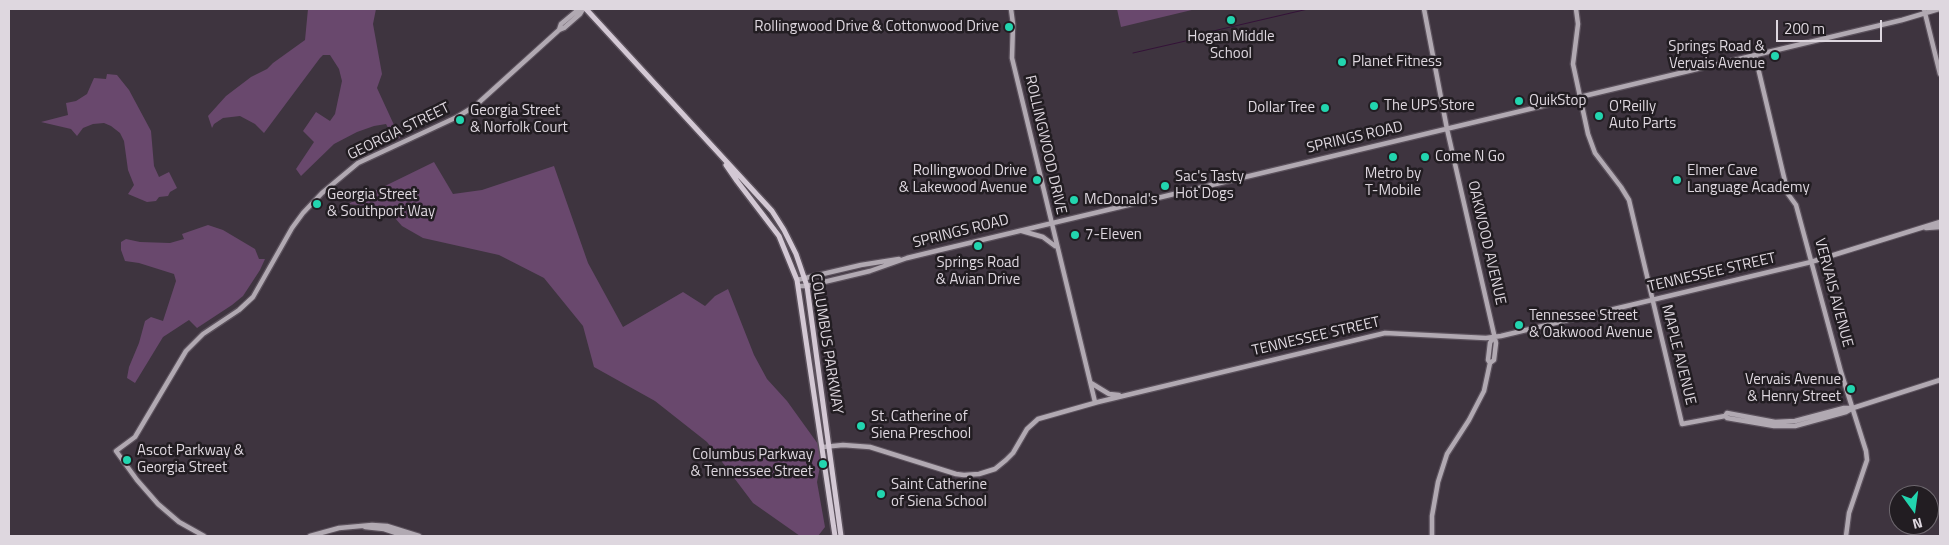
<!DOCTYPE html>
<style>
body{margin:0}
#map{position:relative;width:1949px;height:545px;overflow:hidden;background:#3e343f;font-family:"Titillium Web",sans-serif}
canvas{display:block}
.frame{position:absolute;inset:0;border:10px solid #ded7df;pointer-events:none}
.north{position:absolute;left:1889px;top:485px;width:50px;height:50px;box-sizing:border-box;background:#221d22;border:1px solid #6d676e;border-radius:50%;rotate:166deg;font-size:14px;font-weight:700;line-height:20px;text-align:center;color:#ded7df}
.north::after{content:'';display:block;margin:auto;width:18px;height:22px;background:#22d5af;clip-path:polygon(50% 0,100% 100%,50% 72%,0 100%)}
.scale{position:absolute;left:1776px;top:20px;width:106px;height:22px;box-sizing:border-box;border:2px solid #ded7df;border-top:0;padding-left:6px;font-size:15px;line-height:18px;white-space:nowrap;color:#ded7df;-webkit-text-stroke:4px #221d22;paint-order:stroke}
</style>
<div id="map">
<canvas width="1949" height="545"></canvas>
<div class="frame"></div>
<div class="north">N</div>
<div class="scale">200 m</div>
</div>
<script>
const c = document.querySelector('canvas').getContext('2d');
c.lineJoin = 'round';
function paint(path, color) {
  c.fillStyle = color;
  c.fill(path, 'evenodd');
}
function toPath(rows) {
  const path = new Path2D();
  for (const r of rows) {
    path.moveTo(r[0], r[1]);
    for (let i = 2; i < r.length; i += 2) path.lineTo(r[i], r[i + 1]);
  }
  return path;
}
function trace(path, color, width, dash) {
  c.strokeStyle = color;
  c.lineWidth = width;
  c.lineCap = dash ? 'butt' : 'round';
  c.setLineDash(dash || []);
  c.stroke(path);
}
function label(font, color, halo, rows, align = 'center') {
  c.font = font + ' "Titillium Web",sans-serif';
  c.lineWidth = 5;
  c.setLineDash([]);
  c.textBaseline = 'middle';
  c.strokeStyle = halo;
  c.fillStyle = color;
  for (const [text, x, y, turn = 0] of rows) {
    c.save();
    c.translate(x, y);
    c.rotate((+turn || 0) * Math.PI / 180);
    c.textAlign = isNaN(turn) ? turn : align;
    if (halo) c.strokeText(text, 0, 0);
    c.fillText(text, 0, 0);
    c.restore();
  }
}
const green = toPath([
 [308,9,376,9,373,24,382,74,377,88,400,138,395,141,386,124,374,126,357,132,334,144,301,176,296,169,314,142,303,131,316,112,330,121,335,114,342,81,339,69,330,55,323,55,320,58,264,133,255,124,240,116,223,118,214,124,212,128,208,116,226,96,251,77,267,69,273,63,305,40],
 [1117,9,1196,9,1121,27],
 [107,74,117,75,129,90,151,131,154,166,159,177,169,172,177,188,170,192,168,196,159,197,156,201,147,202,128,194,134,185,128,170,124,141,120,133,111,126,104,123,93,124,83,128,77,136,71,129,41,122,68,115,66,103,76,101,87,94,94,78,106,79],
 [434,162,453,194,482,190,554,166,588,263,623,327,683,292,705,306,715,296,728,289,754,355,767,379,787,401,823,451,817,482,825,527,818,536,800,536,753,503,707,442,655,401,594,367,583,326,544,278,499,255,423,238,402,226,386,208,348,204],
 [208,225,223,230,255,249,259,259,265,259,260,270,243,296,232,305,197,328,189,320,163,337,135,383,127,378,129,367,139,343,145,321,151,317,163,321,176,281,174,274,139,263,125,261,121,250,121,242,126,239,140,242,170,243,184,239,182,234]
]);
const stream = toPath([
 [1133,53,1203,37,1209,32,1308,9]
]);
const secondary = toPath([
 [1011,9,1013,24,1012,58,1095,402],
 [1424,9,1447,129,1496,343,1494,360,1490,363,1484,391,1469,420,1447,454,1438,482,1432,516,1432,536],
 [1576,9,1578,24,1573,64,1588,134,1595,153,1621,187,1629,200,1682,424,1725,416,1727,413,1775,422,1795,421,1844,408,1853,408],
 [1924,9,1940,74],
 [559,30,561,24,579,9],
 [1755,55,1788,194,1796,205,1841,372,1866,451,1867,460,1849,513,1846,536],
 [1926,228,1940,227],
 [1022,231,1043,237,1055,246],
 [797,280,861,265,899,259],
 [799,286,807,286,870,271,907,258,944,249,1902,20,1939,9],
 [1490,363,1488,360,1490,343,1493,337],
 [1091,383,1109,394,1119,395],
 [1725,416,1727,418,1774,426,1795,426,1846,412,1853,408,1940,380],
 [823,447,843,445,870,447,956,474,964,475,979,474,995,469,1006,460,1013,453,1027,429,1038,419,1098,402,1385,333,1486,338,1501,336,1811,262,1940,222],
 [365,527,384,529,405,536],
 [204,536,179,522,158,504,137,480,116,451,135,437,186,351,203,334,239,310,253,297,292,228,303,213,322,193,358,163,457,117,475,106,559,30,564,28,580,14,583,9],
 [310,536,339,528,372,525,387,526,419,536]
]);
const primary = toPath([
 [586,9,772,211,784,230,796,254,807,286,841,536],
 [726,165,737,181,779,236,797,280,835,536]
]);
const markers = [
 [1231,20,5,"#22d5af"],
 [1009,27,5,"#22d5af"],
 [1775,56,5,"#22d5af"],
 [1342,62,5,"#22d5af"],
 [1519,101,5,"#22d5af"],
 [1374,106,5,"#22d5af"],
 [1325,108,5,"#22d5af"],
 [1599,116,5,"#22d5af"],
 [460,120,5,"#22d5af"],
 [1393,157,5,"#22d5af"],
 [1425,157,5,"#22d5af"],
 [1037,180,5,"#22d5af"],
 [1677,180,5,"#22d5af"],
 [1165,186,5,"#22d5af"],
 [1074,200,5,"#22d5af"],
 [317,204,5,"#22d5af"],
 [1075,235,5,"#22d5af"],
 [978,246,5,"#22d5af"],
 [1519,325,5,"#22d5af"],
 [1851,389,5,"#22d5af"],
 [861,426,5,"#22d5af"],
 [127,460,5,"#22d5af"],
 [823,464,5,"#22d5af"],
 [881,494,5,"#22d5af"]
];
const poiNames = [
 ["Rollingwood Drive & Cottonwood Drive",999,27,"right"],
 ["Hogan Middle",1231,37,"center"],
 ["School",1231,54,"center"],
 ["Springs Road &",1765,47,"right"],
 ["Vervais Avenue",1765,64,"right"],
 ["Planet Fitness",1352,62],
 ["QuikStop",1529,101],
 ["The UPS Store",1384,106],
 ["O'Reilly",1609,107],
 ["Auto Parts",1609,124],
 ["Dollar Tree",1315,108,"right"],
 ["Georgia Street",470,111],
 ["& Norfolk Court",470,128],
 ["Come N Go",1435,157],
 ["Rollingwood Drive",1027,171,"right"],
 ["& Lakewood Avenue",1027,188,"right"],
 ["Elmer Cave",1687,171],
 ["Language Academy",1687,188],
 ["Metro by",1393,174,"center"],
 ["T-Mobile",1393,191,"center"],
 ["Sac's Tasty",1175,177],
 ["Hot Dogs",1175,194],
 ["Georgia Street",327,195],
 ["& Southport Way",327,212],
 ["McDonald's",1084,200],
 ["7-Eleven",1085,235],
 ["Springs Road",978,263,"center"],
 ["& Avian Drive",978,280,"center"],
 ["Tennessee Street",1529,316],
 ["& Oakwood Avenue",1529,333],
 ["Vervais Avenue",1841,380,"right"],
 ["& Henry Street",1841,397,"right"],
 ["St. Catherine of",871,417],
 ["Siena Preschool",871,434],
 ["Ascot Parkway &",137,451],
 ["Georgia Street",137,468],
 ["Columbus Parkway",813,455,"right"],
 ["& Tennessee Street",813,472,"right"],
 ["Saint Catherine",891,485],
 ["of Siena School",891,502]
];
const streetNames = [
 ["GEORGIA STREET",399,132,-26],
 ["SPRINGS ROAD",1355,138,-13],
 ["ROLLINGWOOD DRIVE",1045,145,77],
 ["SPRINGS ROAD",961,232,-14],
 ["OAKWOOD AVENUE",1486,243,77],
 ["TENNESSEE STREET",1712,273,-13],
 ["VERVAIS AVENUE",1833,293,75],
 ["TENNESSEE STREET",1316,337,-13],
 ["COLUMBUS PARKWAY",826,344,81],
 ["MAPLE AVENUE",1678,355,76]
];
paint(green, '#69486d');
trace(stream, '#341238', 1);
trace(secondary, '#5b515c', 7);
trace(primary, '#5b515c', 8);
trace(secondary, '#b1a9b2', 4.5);
trace(primary, '#d3c8d4', 5);
for (const [x, y, r, color] of markers) {
  const dot = new Path2D();
  dot.arc(x, y, r, 0, 2 * Math.PI);
  c.fillStyle = color;
  c.fill(dot);
  trace(dot, '#221d22', 2);
}
label('15px', '#ded7df', '#221d22', poiNames, 'left');
label('15px', '#ded7df', '#221d22', streetNames);
</script>
